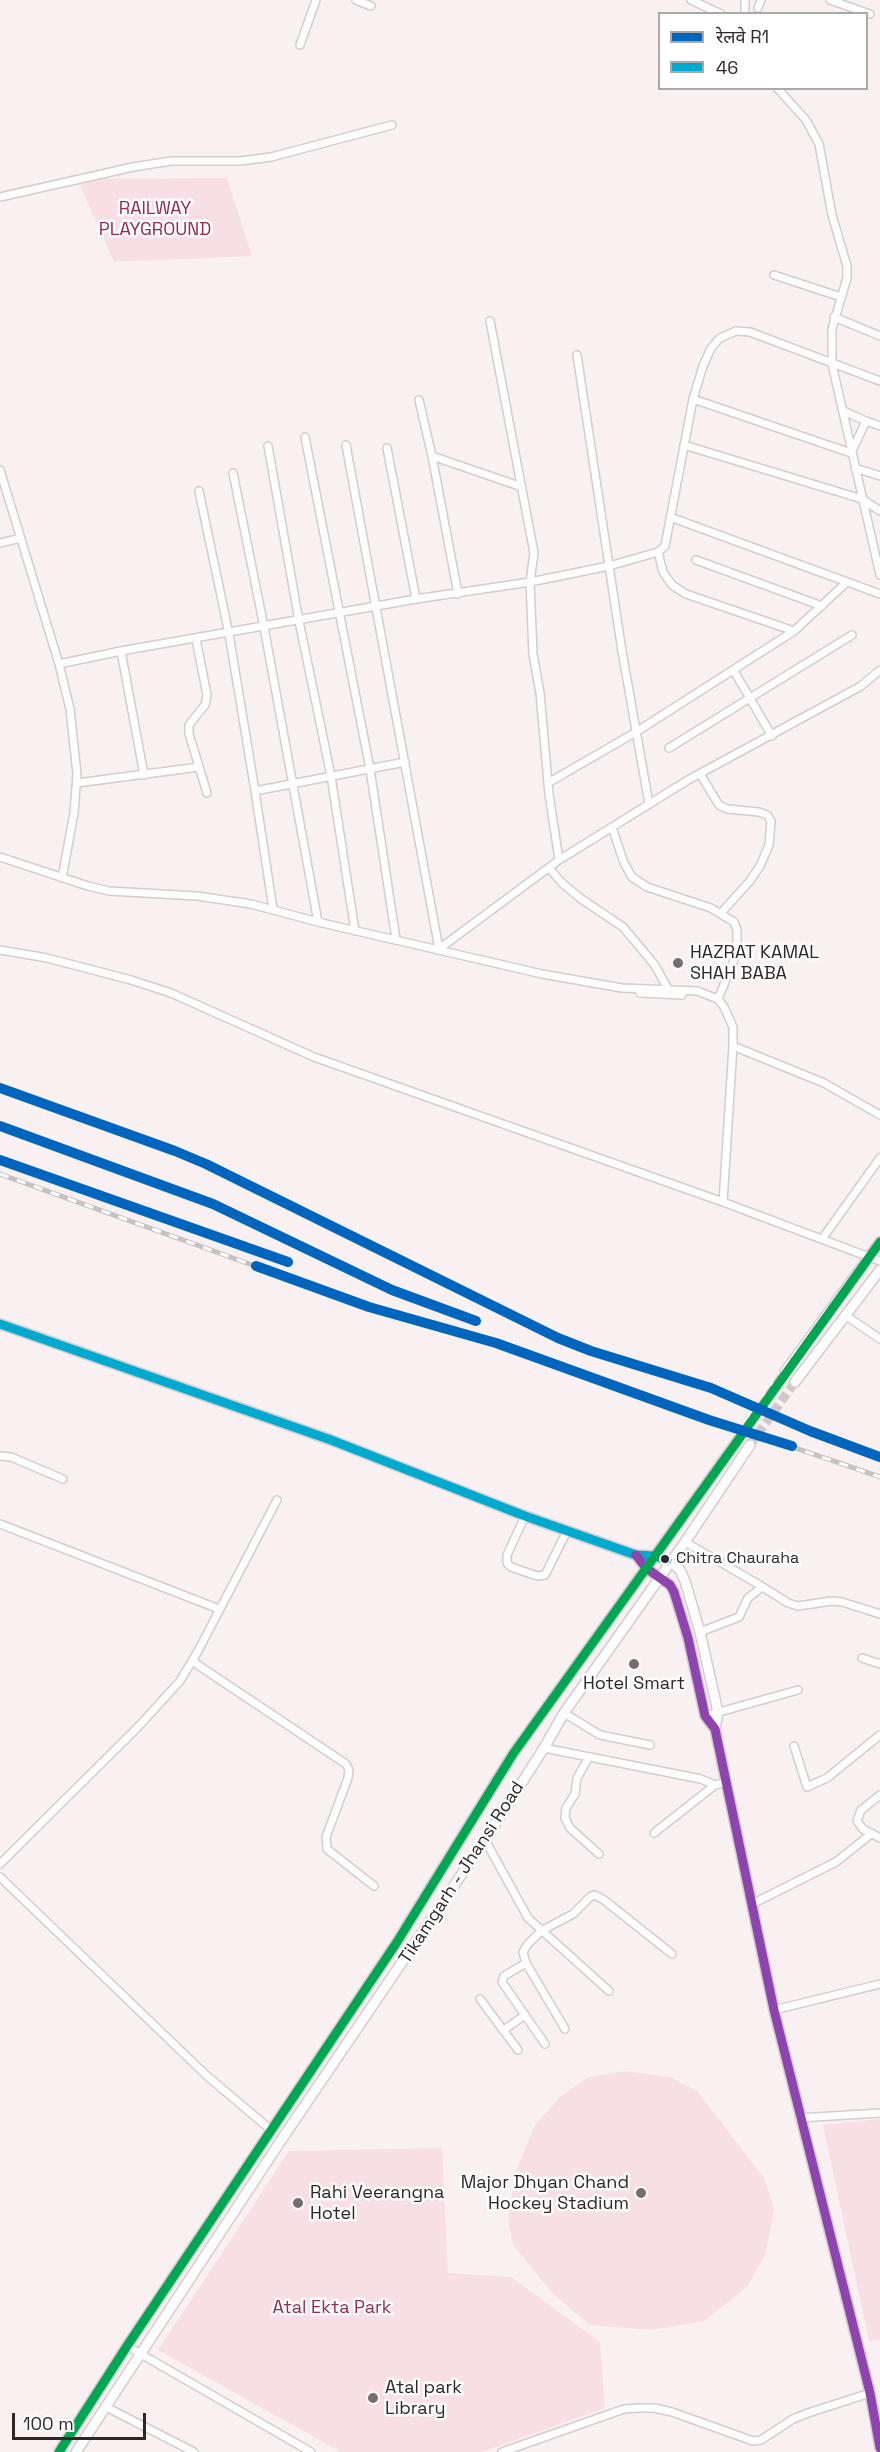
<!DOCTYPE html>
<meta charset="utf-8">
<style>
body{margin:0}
#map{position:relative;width:880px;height:2452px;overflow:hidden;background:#f9f0f2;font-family:"Space Grotesk","Noto Sans Devanagari",sans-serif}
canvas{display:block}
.legend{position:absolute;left:658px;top:12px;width:210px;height:78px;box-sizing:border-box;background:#fefefe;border:2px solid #aba8a8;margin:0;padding:8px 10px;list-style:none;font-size:18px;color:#2e2628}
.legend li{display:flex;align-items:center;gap:12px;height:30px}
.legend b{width:30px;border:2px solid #aba8a8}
.scale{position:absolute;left:12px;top:2413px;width:134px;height:27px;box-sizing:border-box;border:3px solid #2e2628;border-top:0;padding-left:8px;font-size:18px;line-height:21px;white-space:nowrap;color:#2e2628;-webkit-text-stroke:4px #fefefe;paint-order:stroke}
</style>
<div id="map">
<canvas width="880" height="2452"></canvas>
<ul class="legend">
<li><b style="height:8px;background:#0065bd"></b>रेलवे R1</li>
<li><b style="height:8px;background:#00a9ce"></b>46</li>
</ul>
<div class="scale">100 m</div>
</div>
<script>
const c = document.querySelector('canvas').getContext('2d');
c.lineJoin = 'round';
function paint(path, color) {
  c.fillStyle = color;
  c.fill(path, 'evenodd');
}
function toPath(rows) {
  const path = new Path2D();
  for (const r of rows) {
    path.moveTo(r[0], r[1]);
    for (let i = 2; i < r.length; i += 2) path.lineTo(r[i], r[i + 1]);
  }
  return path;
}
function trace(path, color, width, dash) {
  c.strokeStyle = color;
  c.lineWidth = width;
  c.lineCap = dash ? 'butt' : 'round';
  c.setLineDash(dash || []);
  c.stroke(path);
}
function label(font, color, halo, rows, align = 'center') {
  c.font = font + ' "Space Grotesk",sans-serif';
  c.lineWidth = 5;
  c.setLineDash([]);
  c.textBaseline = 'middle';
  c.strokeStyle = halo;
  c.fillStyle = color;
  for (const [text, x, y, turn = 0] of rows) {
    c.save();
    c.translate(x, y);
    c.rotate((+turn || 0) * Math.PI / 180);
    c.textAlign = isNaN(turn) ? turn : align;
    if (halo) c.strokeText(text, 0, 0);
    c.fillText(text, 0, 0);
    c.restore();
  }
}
const green = toPath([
 [227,178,252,256,114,262,77,179],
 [626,2071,670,2077,698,2092,764,2178,774,2208,766,2253,747,2287,704,2321,651,2330,590,2325,553,2294,513,2245,508,2220,516,2171,535,2125,561,2096,589,2077],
 [880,2119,880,2340,869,2341,823,2125],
 [442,2148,448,2273,511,2277,600,2342,605,2408,482,2452,341,2452,158,2350,289,2151]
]);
const tertiaryTunnel = toPath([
 [738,1440,785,1372],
 [750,1445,795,1382]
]);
const minor = toPath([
 [356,0,371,6],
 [691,0,721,14],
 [830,0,870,14],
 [758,8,761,0],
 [745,14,745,0],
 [300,45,316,0],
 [777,88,806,120,819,144,832,215,847,266,847,278,832,329,832,364,880,575],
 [0,197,133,167,171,161,241,161,271,157,392,125],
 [774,275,841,297],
 [834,317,880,336],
 [490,321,534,553,530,582,609,566,658,552,665,546,693,399,703,366,711,348,720,338,736,331,750,332,880,381],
 [577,355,622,651,649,804],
 [693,399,851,453,866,421,880,426],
 [419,400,432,456,458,594],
 [843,411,866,421],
 [305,437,370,769,396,939],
 [346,445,439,949,559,860,688,780,861,686,880,670],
 [684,445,862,499,880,511],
 [268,446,299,621,331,776,355,931],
 [387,448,416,599],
 [432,456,522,487],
 [855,468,880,476],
 [0,470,59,664],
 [233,473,264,627,318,922],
 [199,491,229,634,255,791],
 [670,517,880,594],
 [0,543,21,538],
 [658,552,663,572,672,585,686,594,794,631],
 [696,560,822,606],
 [196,639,207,695,205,705,189,725,189,734,207,793],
 [121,651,144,775],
 [734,671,772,736],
 [669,748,852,635],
 [700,774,719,805,727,809,759,812,767,815,771,821,769,845,760,866,749,882,721,913],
 [77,783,199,767],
 [548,783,636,732,794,631,847,582],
 [612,827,624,863,632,877,647,887,711,908,734,922,737,930,737,948,733,963,718,999],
 [0,857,88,886,109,891,197,896,251,904,318,922,542,974,622,988,697,991,718,999,724,1007,733,1027,733,1046],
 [549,868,562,883,580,898,623,927,654,964,668,989],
 [62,878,74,813,77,774,70,709,59,664,121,651,416,599,530,582,533,654,540,693,549,794,559,860],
 [273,909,255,791,405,762],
 [0,950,47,958,131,980,171,993,314,1057,723,1202,880,1261],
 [640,993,682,995],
 [723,1202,733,1046,824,1083,880,1115],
 [822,1239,880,1158],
 [845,1315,880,1339],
 [0,1456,11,1457,63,1479],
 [525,1516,507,1555,507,1563,511,1567,537,1576,545,1575,567,1531],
 [0,1524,219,1609],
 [685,1542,758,1584,788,1603,798,1606,832,1601,842,1602,880,1614],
 [700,1632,739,1617,748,1598,762,1587],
 [862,1658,880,1664],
 [192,1661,346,1764,349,1770,348,1778,326,1837,327,1849,374,1886],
 [564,1713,600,1735,650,1745],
 [705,1716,798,1690],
 [794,1746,807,1787,827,1778,880,1735],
 [544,1748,701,1779,715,1785],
 [589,1757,577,1778,575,1794,566,1808,565,1818,570,1828,599,1854],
 [880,1795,861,1810,857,1821,863,1829,880,1838],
 [654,1833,715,1785,727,1782],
 [485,1840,528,1918,609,1991],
 [0,1864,138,1727,180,1681,198,1651,277,1500],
 [0,1877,206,2075,271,2130],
 [752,1904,836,1862,871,1834],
 [526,1963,504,1976,502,1982,545,2044],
 [480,1999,518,2050],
 [774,2010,880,1984],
 [565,2029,526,1963,523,1952,528,1944,541,1931,573,1914,590,1897,595,1895,604,1900,672,1954],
 [504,2030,525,2015],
 [799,2118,880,2113],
 [127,2346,311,2452],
 [106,2407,194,2452],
 [502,2452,624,2409,639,2408,654,2408,672,2412,753,2441,761,2440,793,2419,808,2413,870,2393]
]);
const tertiary = toPath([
 [0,1324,331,1440,525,1516,636,1555,655,1556,670,1561,680,1570,685,1581,700,1632,718,1712,715,1729],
 [785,1372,880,1242],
 [795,1382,880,1270],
 [636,1555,646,1568,670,1585,674,1592,688,1638,705,1716,715,1729,774,2010,870,2393,880,2448],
 [59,2452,127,2346,397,1942,513,1754,738,1440],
 [76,2452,282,2139,485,1840,544,1748,564,1713,685,1542,750,1445]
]);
const rail = toPath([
 [0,1088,175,1151,206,1164,558,1338,591,1351,711,1388,810,1431,880,1457],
 [0,1174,369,1307],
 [635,1393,880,1477]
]);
const bus1 = toPath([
 [0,1324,331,1440,525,1516,636,1555,655,1556,667,1560]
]);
const bus2 = toPath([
 [636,1555,646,1568,670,1585,674,1592,688,1638,705,1716,715,1729,774,2010,870,2393,880,2448]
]);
const bus3 = toPath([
 [59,2452,127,2346,397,1942,513,1754,880,1242]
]);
const rail1 = toPath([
 [0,1088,175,1151,206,1164,558,1338,591,1351,711,1388,810,1431,880,1457],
 [0,1126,213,1204,392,1290,476,1321],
 [0,1160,288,1262],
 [256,1266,369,1307,496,1343,709,1420,792,1446]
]);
const markers = [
 [678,963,6,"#756d6f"],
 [665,1559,5,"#2e2628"],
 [634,1664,6,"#756d6f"],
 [641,2193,6,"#756d6f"],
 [298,2203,6,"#756d6f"],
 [373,2398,6,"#756d6f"]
];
const busNames = [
 ["Chitra Chauraha",676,1559]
];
const parkNames = [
 ["RAILWAY",155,209],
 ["PLAYGROUND",155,230],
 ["Atal Ekta Park",332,2308]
];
const poiNames = [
 ["HAZRAT KAMAL",690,953],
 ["SHAH BABA",690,974],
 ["Hotel Smart",634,1684,"center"],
 ["Major Dhyan Chand",629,2183,"right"],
 ["Hockey Stadium",629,2204,"right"],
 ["Rahi Veerangna",310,2193],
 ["Hotel",310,2214],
 ["Atal park",385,2388],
 ["Library",385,2409]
];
const streetNames = [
 ["Tikamgarh - Jhansi Road",462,1873,-57]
];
paint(green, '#f7dfe5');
trace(tertiaryTunnel, '#d0c8ca', 9, [9, 4.5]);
trace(minor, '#d4ccce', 10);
trace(tertiary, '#d4ccce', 12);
trace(minor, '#fefdfd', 7);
trace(tertiary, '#fefdfd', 9);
trace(rail, '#c5c2c3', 5);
trace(rail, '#fefefe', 3, [9]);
trace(bus1, '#00a9ce', 9);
trace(bus2, '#8e44ad', 9);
trace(bus3, '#00a651', 9);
trace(rail1, '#0065bd', 10);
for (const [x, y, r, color] of markers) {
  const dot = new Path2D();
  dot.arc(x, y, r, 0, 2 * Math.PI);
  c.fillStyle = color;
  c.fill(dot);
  trace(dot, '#fefefe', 2);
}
label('16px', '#2e2628', '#fefefe', busNames, 'left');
label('18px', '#932a50', '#fefefe', parkNames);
label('18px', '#2e2628', '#fefefe', poiNames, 'left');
label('18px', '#2e2628', '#fefefe', streetNames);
</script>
